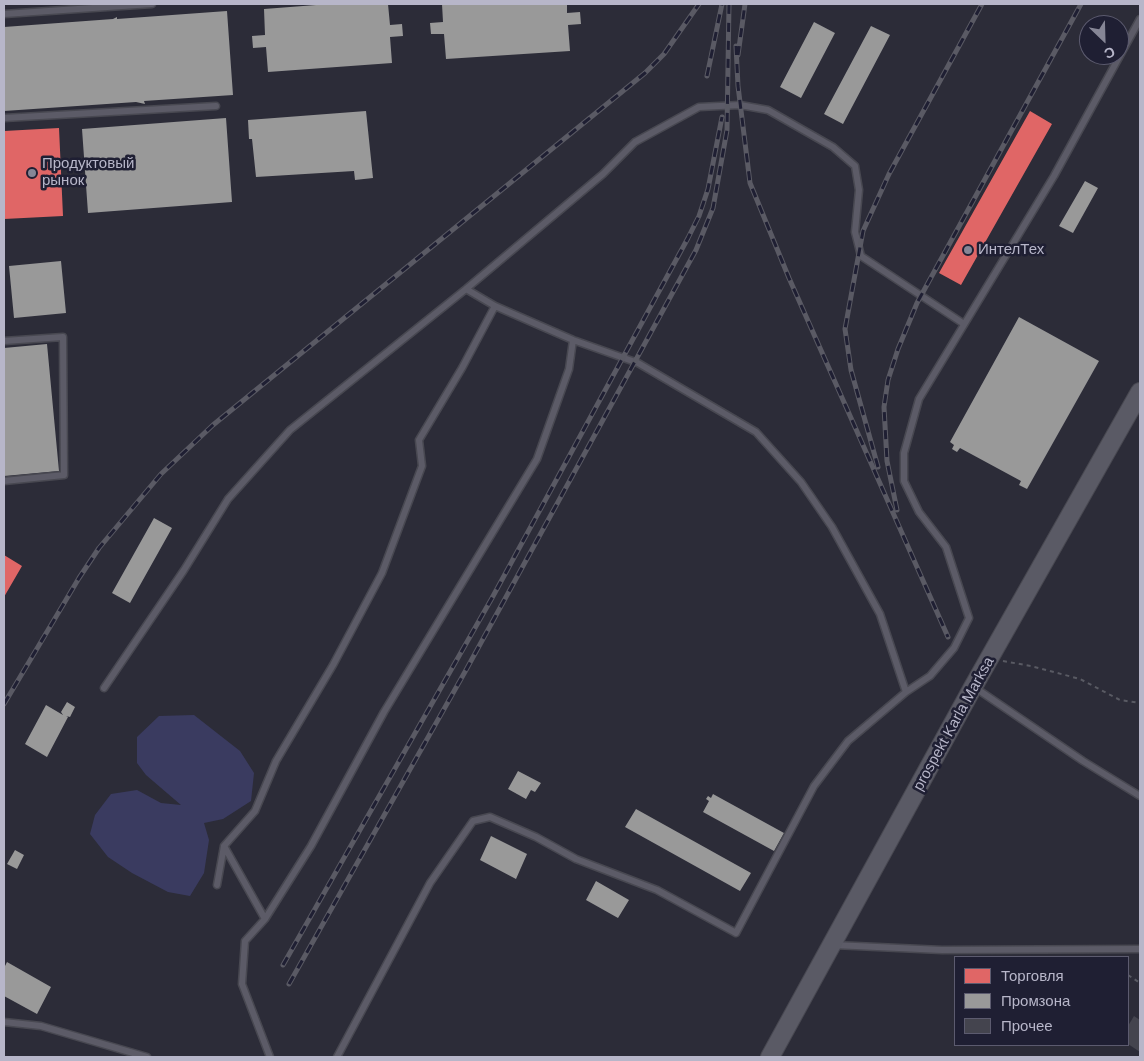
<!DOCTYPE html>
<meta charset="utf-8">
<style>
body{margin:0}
#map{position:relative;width:1144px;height:1061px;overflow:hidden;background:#2c2c38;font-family:Arial,sans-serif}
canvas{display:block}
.frame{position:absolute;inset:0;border:5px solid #b7b6c9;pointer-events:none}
.legend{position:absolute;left:954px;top:956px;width:175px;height:90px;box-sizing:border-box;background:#1f1f33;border:1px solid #5c5b6f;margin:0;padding:6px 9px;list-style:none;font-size:15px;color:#b7b6c9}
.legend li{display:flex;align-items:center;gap:10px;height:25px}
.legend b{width:25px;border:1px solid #5c5b6f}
.north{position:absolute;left:1079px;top:15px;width:50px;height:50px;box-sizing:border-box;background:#1f1f33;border:1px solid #5c5b6f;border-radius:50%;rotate:156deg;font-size:14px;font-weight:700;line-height:20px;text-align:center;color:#b7b6c9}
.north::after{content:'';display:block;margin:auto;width:18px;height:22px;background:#868696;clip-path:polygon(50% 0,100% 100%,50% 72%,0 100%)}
</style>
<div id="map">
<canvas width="1144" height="1061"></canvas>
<div class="frame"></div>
<ul class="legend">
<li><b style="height:14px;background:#e06666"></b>Торговля</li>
<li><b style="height:14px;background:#999"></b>Промзона</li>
<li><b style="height:14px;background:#44444e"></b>Прочее</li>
</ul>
<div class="north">С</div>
</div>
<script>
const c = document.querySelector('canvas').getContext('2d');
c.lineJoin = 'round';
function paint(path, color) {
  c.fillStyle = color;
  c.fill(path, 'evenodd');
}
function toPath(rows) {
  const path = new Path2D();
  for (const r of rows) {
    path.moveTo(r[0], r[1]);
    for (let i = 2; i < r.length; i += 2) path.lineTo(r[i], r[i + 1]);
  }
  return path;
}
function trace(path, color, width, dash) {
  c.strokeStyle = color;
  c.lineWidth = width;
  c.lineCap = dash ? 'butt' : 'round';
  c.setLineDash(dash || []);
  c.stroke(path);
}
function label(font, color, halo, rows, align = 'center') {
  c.font = font + ' Arial,sans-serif';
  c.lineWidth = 5;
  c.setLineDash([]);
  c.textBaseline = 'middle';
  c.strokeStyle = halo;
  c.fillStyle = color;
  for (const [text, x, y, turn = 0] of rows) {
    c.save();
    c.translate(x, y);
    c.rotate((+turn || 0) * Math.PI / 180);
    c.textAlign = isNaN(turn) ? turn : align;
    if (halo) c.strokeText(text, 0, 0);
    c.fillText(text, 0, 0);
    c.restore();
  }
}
const water = toPath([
 [194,715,240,751,254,773,251,801,223,819,204,823,209,840,204,873,190,896,168,892,132,873,108,857,90,834,95,815,111,794,137,790,161,803,181,805,146,775,137,763,137,737,159,716]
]);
const shops = toPath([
 [1030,111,1052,124,961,285,939,273],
 [59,128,63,216,4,219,4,131],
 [4,555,22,566,4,597]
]);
const industry = toPath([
 [329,4,388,4,390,25,402,24,403,36,390,37,392,63,268,72,266,47,253,48,252,36,265,35,264,9],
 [442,4,567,4,567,13,580,12,581,24,568,25,570,51,446,59,444,34,431,34,430,23,443,22],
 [227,11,233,95,144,101,145,104,136,102,4,111,4,27,113,19,117,17,117,19],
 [814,22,835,33,801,98,780,87],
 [871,26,890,35,843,124,824,114],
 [366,111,373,178,355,180,354,171,256,177,252,139,249,139,248,120],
 [226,118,232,202,88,213,82,129],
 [1085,181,1098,188,1073,233,1059,226],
 [61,261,66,313,14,318,9,266],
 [1019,317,1099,361,1027,489,1019,485,1021,481,960,448,957,452,952,449,954,445,950,442],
 [47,344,59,471,4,476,4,348],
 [154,518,172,528,130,603,112,593],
 [67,702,75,707,70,717,66,716,68,717,47,757,25,744,46,705,63,715,61,712],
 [518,771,541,783,535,792,531,790,526,799,508,789],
 [713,794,784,833,774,851,703,812,709,801,706,799,708,796,711,798],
 [636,809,751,873,740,891,625,827],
 [491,836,527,854,516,879,480,860],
 [15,850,24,855,17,869,7,864],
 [596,881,629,900,618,918,586,900],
 [7,962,51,987,37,1014,4,996,4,968]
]);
const building = toPath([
 [1134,1016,1140,1020,1140,1052,1128,1044,1128,1026]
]);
const path = toPath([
 [1003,661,1031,666,1080,679,1120,700,1140,703],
 [1128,975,1140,983]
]);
const service = toPath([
 [4,14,152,4],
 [4,118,216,106],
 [466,289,495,306,573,340,638,363,756,432,801,482,832,527,880,614,906,692],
 [4,341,63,337,64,475,4,481],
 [974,687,1083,761,1140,796],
 [104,688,184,570,228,499,290,430,466,289,603,174,635,142,699,107,740,105,768,110,833,147,855,166,859,190,855,232,861,256,964,324],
 [224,846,265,919],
 [217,885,224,846,255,811,276,761,333,665,382,573,422,466,419,440,462,368,495,306],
 [834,945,942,950,1140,949],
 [4,1022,41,1026,147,1057],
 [270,1057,242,984,245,941,265,919,311,846,384,712,537,459,569,369,573,340],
 [337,1057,430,883,473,821,490,817,536,837,576,859,657,890,736,933,814,786,848,741,906,692,930,676,954,648,969,618,946,547,919,512,904,481,904,453,919,399,1054,176,1140,19]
]);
const secondary = toPath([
 [770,1057,973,687,1140,392]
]);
const rail = toPath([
 [736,46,738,86,750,183,789,278,948,637],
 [738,55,745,4],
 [707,76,722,4],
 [878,467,851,370,845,329,863,231,889,174,982,4],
 [897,510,887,461,884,407,888,380,898,349,917,303,1081,4],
 [4,704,79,578,99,548,161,474,213,425,645,73,664,54,699,4],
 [283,965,492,598,688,238,699,216,708,189,722,117],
 [289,984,466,670,696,250,713,208,727,130,729,4]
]);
const markers = [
 [32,173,5,"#868696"],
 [968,250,5,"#868696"]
];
const poiNames = [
 ["Продуктовый",42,164],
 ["рынок",42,181],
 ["ИнтелТех",978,250]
];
const streetNames = [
 ["prospekt Karla Marksa",954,724,-61]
];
paint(water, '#3a3b60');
paint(shops, '#e06666');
paint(industry, '#999');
paint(building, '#44444e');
trace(service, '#484851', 9);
trace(secondary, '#484851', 20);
trace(path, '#595a63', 2, [4, 4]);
trace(service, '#5c5b67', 6);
trace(secondary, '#5a5a65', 18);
trace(rail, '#5a5a64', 5);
trace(rail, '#1f1f33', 3, [9]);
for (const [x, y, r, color] of markers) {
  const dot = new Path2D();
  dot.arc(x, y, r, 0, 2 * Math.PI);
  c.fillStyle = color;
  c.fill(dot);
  trace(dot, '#1f1f33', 2);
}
label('15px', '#b7b6c9', '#1f1f33', poiNames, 'left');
label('15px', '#b7b6c9', '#1f1f33', streetNames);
</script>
